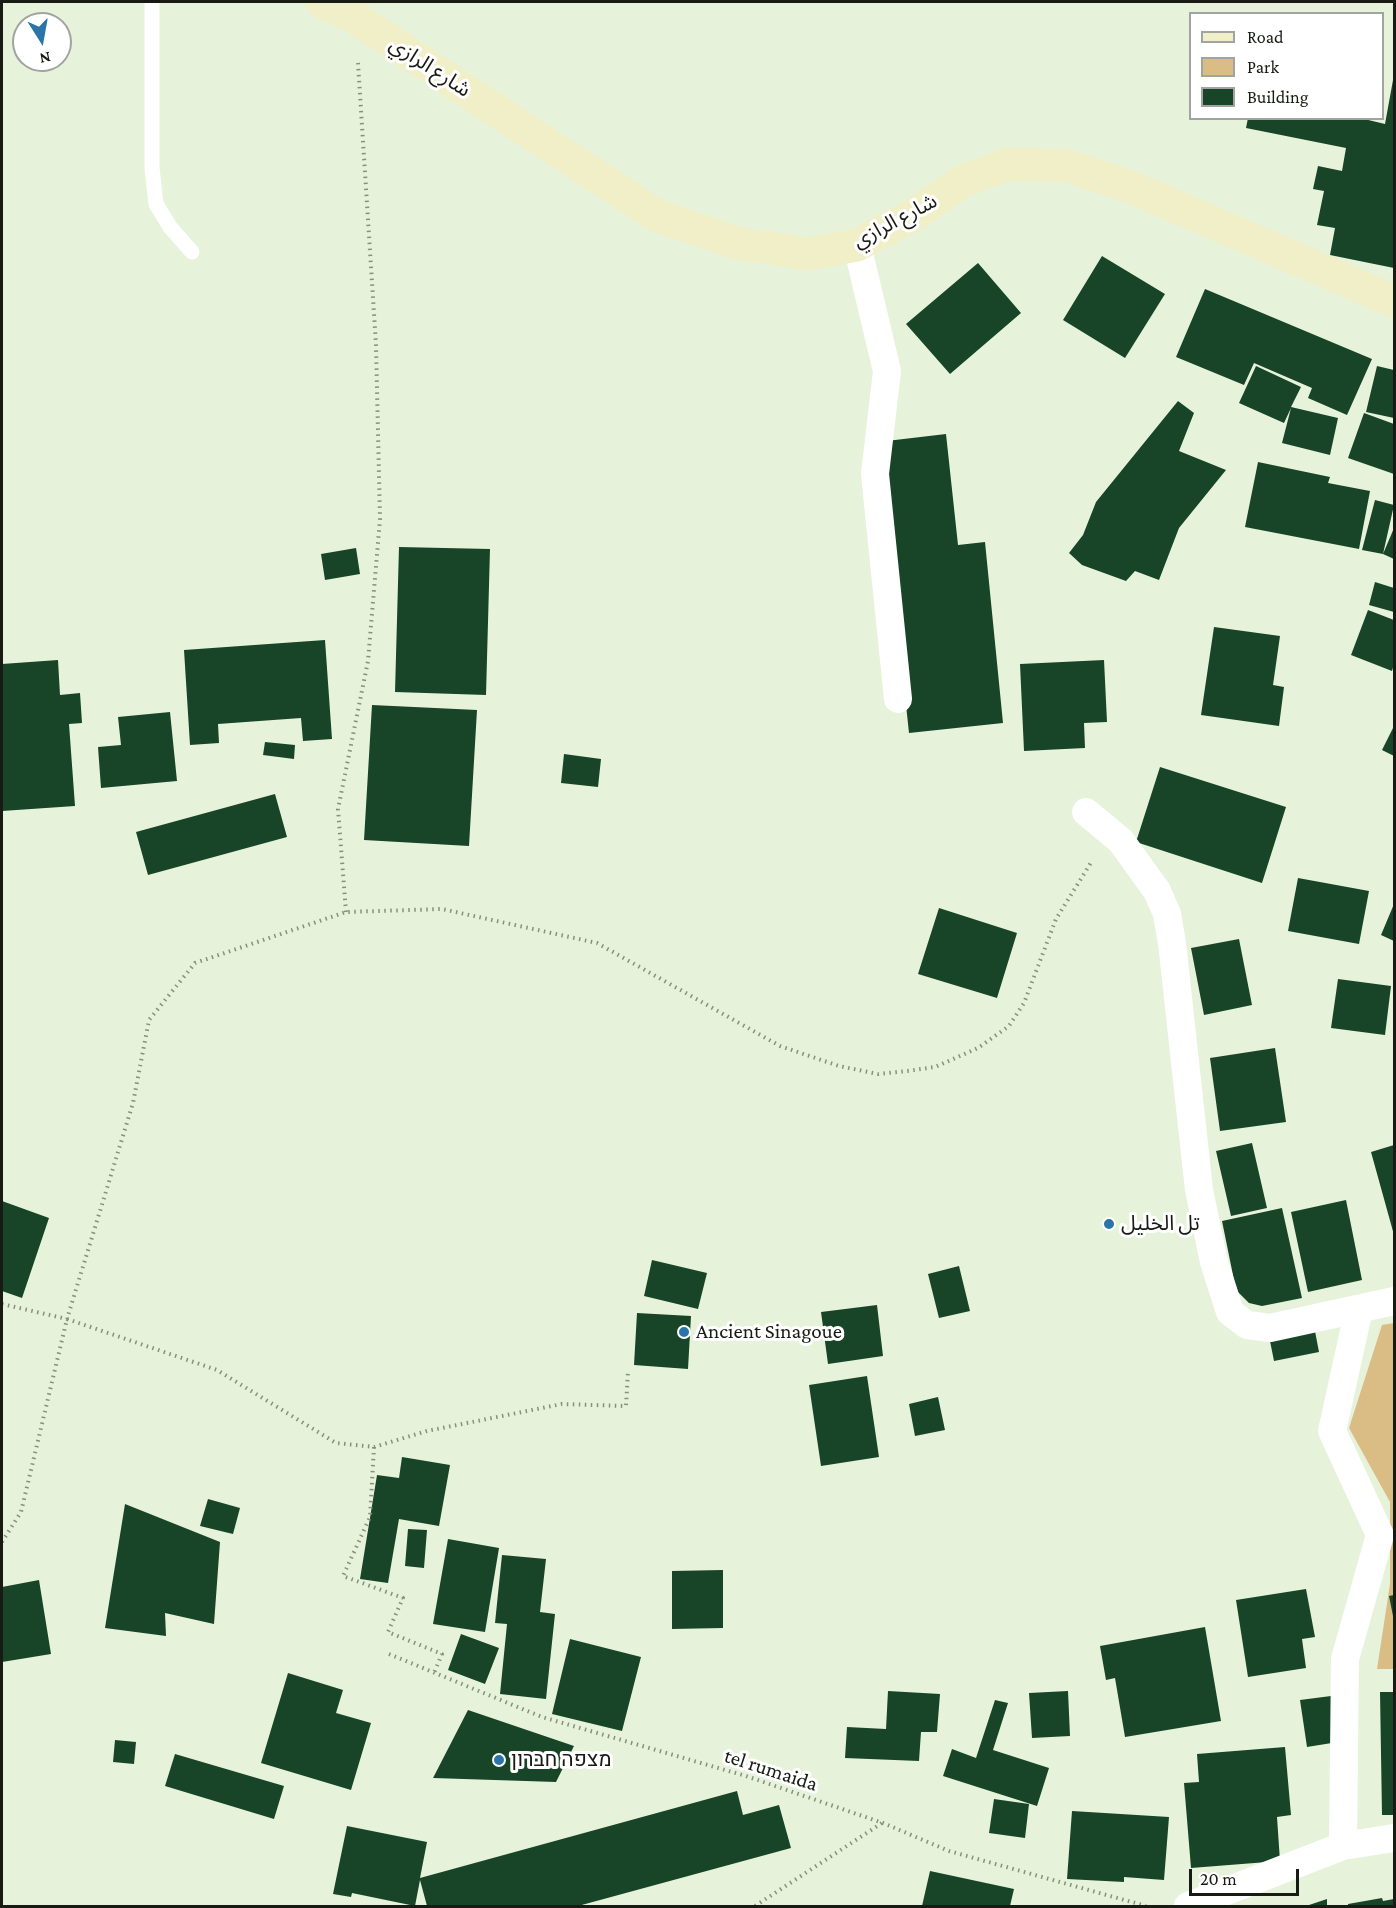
<!DOCTYPE html>
<meta charset="utf-8">
<style>
body{margin:0}
#map{position:relative;width:1396px;height:1908px;overflow:hidden;background:#e6f3da;font-family:"Crimson Pro",serif}
canvas{display:block}
.frame{position:absolute;inset:0;border:3px solid #171b13;pointer-events:none}
.legend{position:absolute;left:1189px;top:12px;width:195px;height:108px;box-sizing:border-box;background:#fff;border:2px solid #a2a4a1;margin:0;padding:8px 10px;list-style:none;font-size:18px;color:#171b13}
.legend li{display:flex;align-items:center;gap:12px;height:30px}
.legend b{width:30px;border:2px solid #a2a4a1}
.north{position:absolute;left:12px;top:12px;width:60px;height:60px;box-sizing:border-box;background:#fff;border:2px solid #a2a4a1;border-radius:50%;rotate:169deg;font-size:16px;font-weight:700;line-height:24px;text-align:center;color:#171b13}
.north::after{content:'';display:block;margin:auto;width:21px;height:27px;background:#2a74a8;clip-path:polygon(50% 0,100% 100%,50% 72%,0 100%)}
.scale{position:absolute;left:1189px;top:1869px;width:110px;height:27px;box-sizing:border-box;border:3px solid #171b13;border-top:0;padding-left:8px;font-size:18px;line-height:21px;white-space:nowrap;color:#171b13;-webkit-text-stroke:4px #fff;paint-order:stroke}
</style>
<div id="map">
<canvas width="1396" height="1908"></canvas>
<div class="frame"></div>
<ul class="legend">
<li><b style="height:8px;background:#f1efc7"></b>Road</li>
<li><b style="height:16px;background:#dabd84"></b>Park</li>
<li><b style="height:16px;background:#184527"></b>Building</li>
</ul>
<div class="north">N</div>
<div class="scale">20 m</div>
</div>
<script>
const c = document.querySelector('canvas').getContext('2d');
c.lineJoin = 'round';
function paint(path, color) {
  c.fillStyle = color;
  c.fill(path, 'evenodd');
}
function toPath(rows) {
  const path = new Path2D();
  for (const r of rows) {
    path.moveTo(r[0], r[1]);
    for (let i = 2; i < r.length; i += 2) path.lineTo(r[i], r[i + 1]);
  }
  return path;
}
function trace(path, color, width, dash) {
  c.strokeStyle = color;
  c.lineWidth = width;
  c.lineCap = dash ? 'butt' : 'round';
  c.setLineDash(dash || []);
  c.stroke(path);
}
function label(font, color, halo, rows, align = 'center') {
  c.font = font + ' "Crimson Pro","Noto Sans Arabic",Heebo,serif';
  c.lineWidth = 6;
  c.setLineDash([]);
  c.textBaseline = 'middle';
  c.strokeStyle = halo;
  c.fillStyle = color;
  for (const [text, x, y, turn = 0] of rows) {
    c.save();
    c.translate(x, y);
    c.rotate((+turn || 0) * Math.PI / 180);
    c.textAlign = isNaN(turn) ? turn : align;
    if (halo) c.strokeText(text, 0, 0);
    c.fillText(text, 0, 0);
    c.restore();
  }
}
const green = toPath([
 [1394,1323,1394,1669,1377,1669,1390,1584,1390,1502,1349,1428,1382,1325]
]);
const building = toPath([
 [1393,80,1394,80,1394,268,1330,255,1335,228,1317,225,1324,191,1313,189,1318,166,1342,171,1346,148,1246,128,1248,118,1360,118,1385,124],
 [1102,256,1165,294,1125,358,1063,320],
 [978,263,1021,313,950,374,906,324],
 [1205,289,1372,359,1347,415,1308,398,1312,388,1254,363,1244,385,1176,357],
 [1256,366,1301,387,1291,407,1338,418,1330,455,1282,443,1291,408,1284,423,1239,403],
 [1377,366,1394,370,1394,418,1366,412],
 [1178,401,1194,413,1179,451,1226,470,1179,528,1159,580,1135,571,1126,581,1082,565,1069,553,1083,535,1096,502],
 [1364,413,1394,424,1394,474,1348,458],
 [946,434,958,545,985,542,1003,723,909,733,878,442],
 [1258,462,1330,477,1328,483,1370,491,1359,549,1245,527],
 [1375,500,1394,505,1383,554,1394,528,1394,559,1383,554,1362,550],
 [399,547,490,549,486,695,395,692],
 [356,548,360,574,325,580,321,554],
 [1375,582,1394,588,1394,612,1369,605],
 [1368,610,1394,620,1394,664,1392,671,1351,655],
 [1214,627,1280,636,1273,685,1284,687,1279,726,1201,715],
 [325,640,332,739,303,741,301,718,218,724,219,743,190,745,184,650],
 [58,660,60,695,80,693,82,723,69,724,75,806,2,811,2,664],
 [1104,660,1107,722,1084,723,1085,748,1024,751,1020,664],
 [372,705,477,710,469,846,364,840],
 [170,712,177,781,101,788,98,747,121,745,118,717],
 [1394,726,1394,756,1382,750],
 [265,742,295,745,294,759,263,755],
 [564,754,601,759,598,787,561,783],
 [1160,767,1286,807,1262,883,1136,842],
 [275,794,287,837,148,875,136,832],
 [1298,878,1369,891,1359,944,1288,931],
 [1394,904,1394,941,1381,935],
 [939,908,1017,933,997,998,918,974],
 [1239,939,1252,1005,1204,1015,1191,948],
 [1338,979,1391,986,1385,1035,1331,1028],
 [1275,1048,1286,1122,1220,1131,1210,1058],
 [1252,1143,1267,1208,1231,1216,1216,1151],
 [1394,1145,1394,1235,1371,1152],
 [1346,1200,1362,1280,1308,1292,1291,1212],
 [2,1201,49,1218,22,1298,2,1291],
 [1282,1208,1302,1298,1262,1306,1249,1303,1236,1290,1222,1221],
 [652,1260,707,1273,698,1309,644,1296],
 [959,1266,970,1311,939,1318,928,1274],
 [877,1305,883,1356,828,1364,821,1312],
 [637,1313,691,1316,688,1369,634,1365],
 [1314,1326,1319,1352,1274,1361,1269,1336],
 [867,1376,879,1457,821,1466,809,1385],
 [938,1397,945,1430,915,1436,909,1404],
 [402,1457,450,1465,439,1526,399,1519,388,1583,360,1579,377,1475,399,1478],
 [208,1499,240,1508,233,1534,200,1526],
 [125,1504,220,1542,214,1624,165,1613,166,1636,105,1628],
 [408,1529,427,1530,424,1568,405,1566],
 [448,1539,499,1548,485,1632,433,1624],
 [502,1555,546,1559,540,1612,555,1614,546,1699,500,1694,507,1624,495,1623],
 [723,1570,723,1628,672,1629,672,1571],
 [39,1580,51,1654,2,1662,2,1587],
 [1306,1589,1315,1637,1302,1639,1306,1668,1248,1677,1236,1600],
 [1394,1595,1394,1616,1393,1616,1389,1596],
 [1205,1627,1221,1721,1125,1737,1115,1678,1106,1680,1100,1646],
 [461,1634,499,1648,485,1684,448,1670],
 [570,1639,641,1657,622,1731,552,1714],
 [288,1673,343,1690,336,1713,371,1723,351,1790,261,1763],
 [888,1691,940,1694,937,1732,921,1732,919,1761,845,1758,847,1727,886,1729],
 [1068,1691,1070,1736,1032,1738,1029,1693],
 [1380,1692,1394,1692,1394,1815,1382,1815],
 [1331,1696,1338,1742,1307,1747,1300,1700],
 [995,1700,1008,1703,993,1750,1049,1768,1037,1806,943,1776,952,1749,976,1758],
 [468,1710,574,1746,556,1782,433,1778],
 [115,1740,136,1742,134,1764,113,1762],
 [1285,1747,1291,1815,1277,1817,1280,1861,1191,1868,1184,1783,1199,1782,1197,1754],
 [175,1754,284,1786,274,1819,165,1786],
 [737,1791,743,1815,779,1805,791,1848,578,1906,427,1906,420,1880,415,1906,352,1893,351,1897,333,1894,347,1826,427,1842,420,1878],
 [994,1799,1029,1804,1025,1838,989,1833],
 [1072,1811,1169,1817,1164,1880,1124,1877,1124,1882,1067,1879],
 [930,1871,1014,1889,1010,1906,922,1906],
 [1382,1898,1383,1901,1394,1899,1394,1906,1348,1906,1348,1904],
 [1327,1899,1327,1906,1306,1906]
]);
const path = toPath([
 [346,912,338,809,368,661,380,519,376,345,358,63],
 [2,1304,67,1319,133,1103,149,1020,195,963,346,912,442,909,597,943,780,1046,839,1066,878,1074,907,1071,935,1067,978,1048,1009,1026,1024,1003,1056,919,1092,861],
 [374,1447,370,1517,343,1576,403,1598,388,1632,442,1654,434,1673],
 [2,1542,21,1512,67,1319,217,1370,336,1443,374,1447,427,1431,562,1404,626,1406,628,1371],
 [389,1654,542,1717,746,1776,883,1823,949,1851,1146,1906],
 [755,1906,882,1823]
]);
const lane = toPath([
 [152,2,152,168,156,204,170,227,192,252]
]);
const street = toPath([
 [857,245,887,371,875,474,898,699],
 [1086,812,1121,841,1157,891,1167,914,1172,943,1199,1190,1214,1262,1230,1312,1247,1325,1270,1328,1394,1301],
 [1343,1846,1345,1659,1380,1535,1332,1431,1359,1309],
 [1188,1906,1343,1846,1394,1838]
]);
const secondary = toPath([
 [322,2,355,18,656,215,737,243,807,254,857,245,915,214,963,181,1008,164,1069,166,1131,187,1394,301]
]);
const markers = [
 [1109,1224,6,"#2a74a8"],
 [684,1332,6,"#2a74a8"],
 [499,1760,6,"#2a74a8"]
];
const streetNames = [
 ["شارع الرازي",430,67,33],
 ["شارع الرازي",895,221,-28],
 ["tel rumaida",771,1770,18]
];
const poiNames = [
 ["تل الخليل",1121,1224],
 ["Ancient Sinagoue",696,1332],
 ["מצפה חברון",511,1760]
];
paint(green, '#dabd84');
paint(building, '#184527');
trace(path, '#87907f', 4, [1.5, 4.5]);
trace(lane, '#fff', 15);
trace(street, '#fff', 28);
trace(secondary, '#f1efc7', 33);
for (const [x, y, r, color] of markers) {
  const dot = new Path2D();
  dot.arc(x, y, r, 0, 2 * Math.PI);
  c.fillStyle = color;
  c.fill(dot);
  trace(dot, '#fff', 2);
}
label('21px', '#171b13', '#fff', streetNames);
label('21px', '#171b13', '#fff', poiNames, 'left');
</script>
